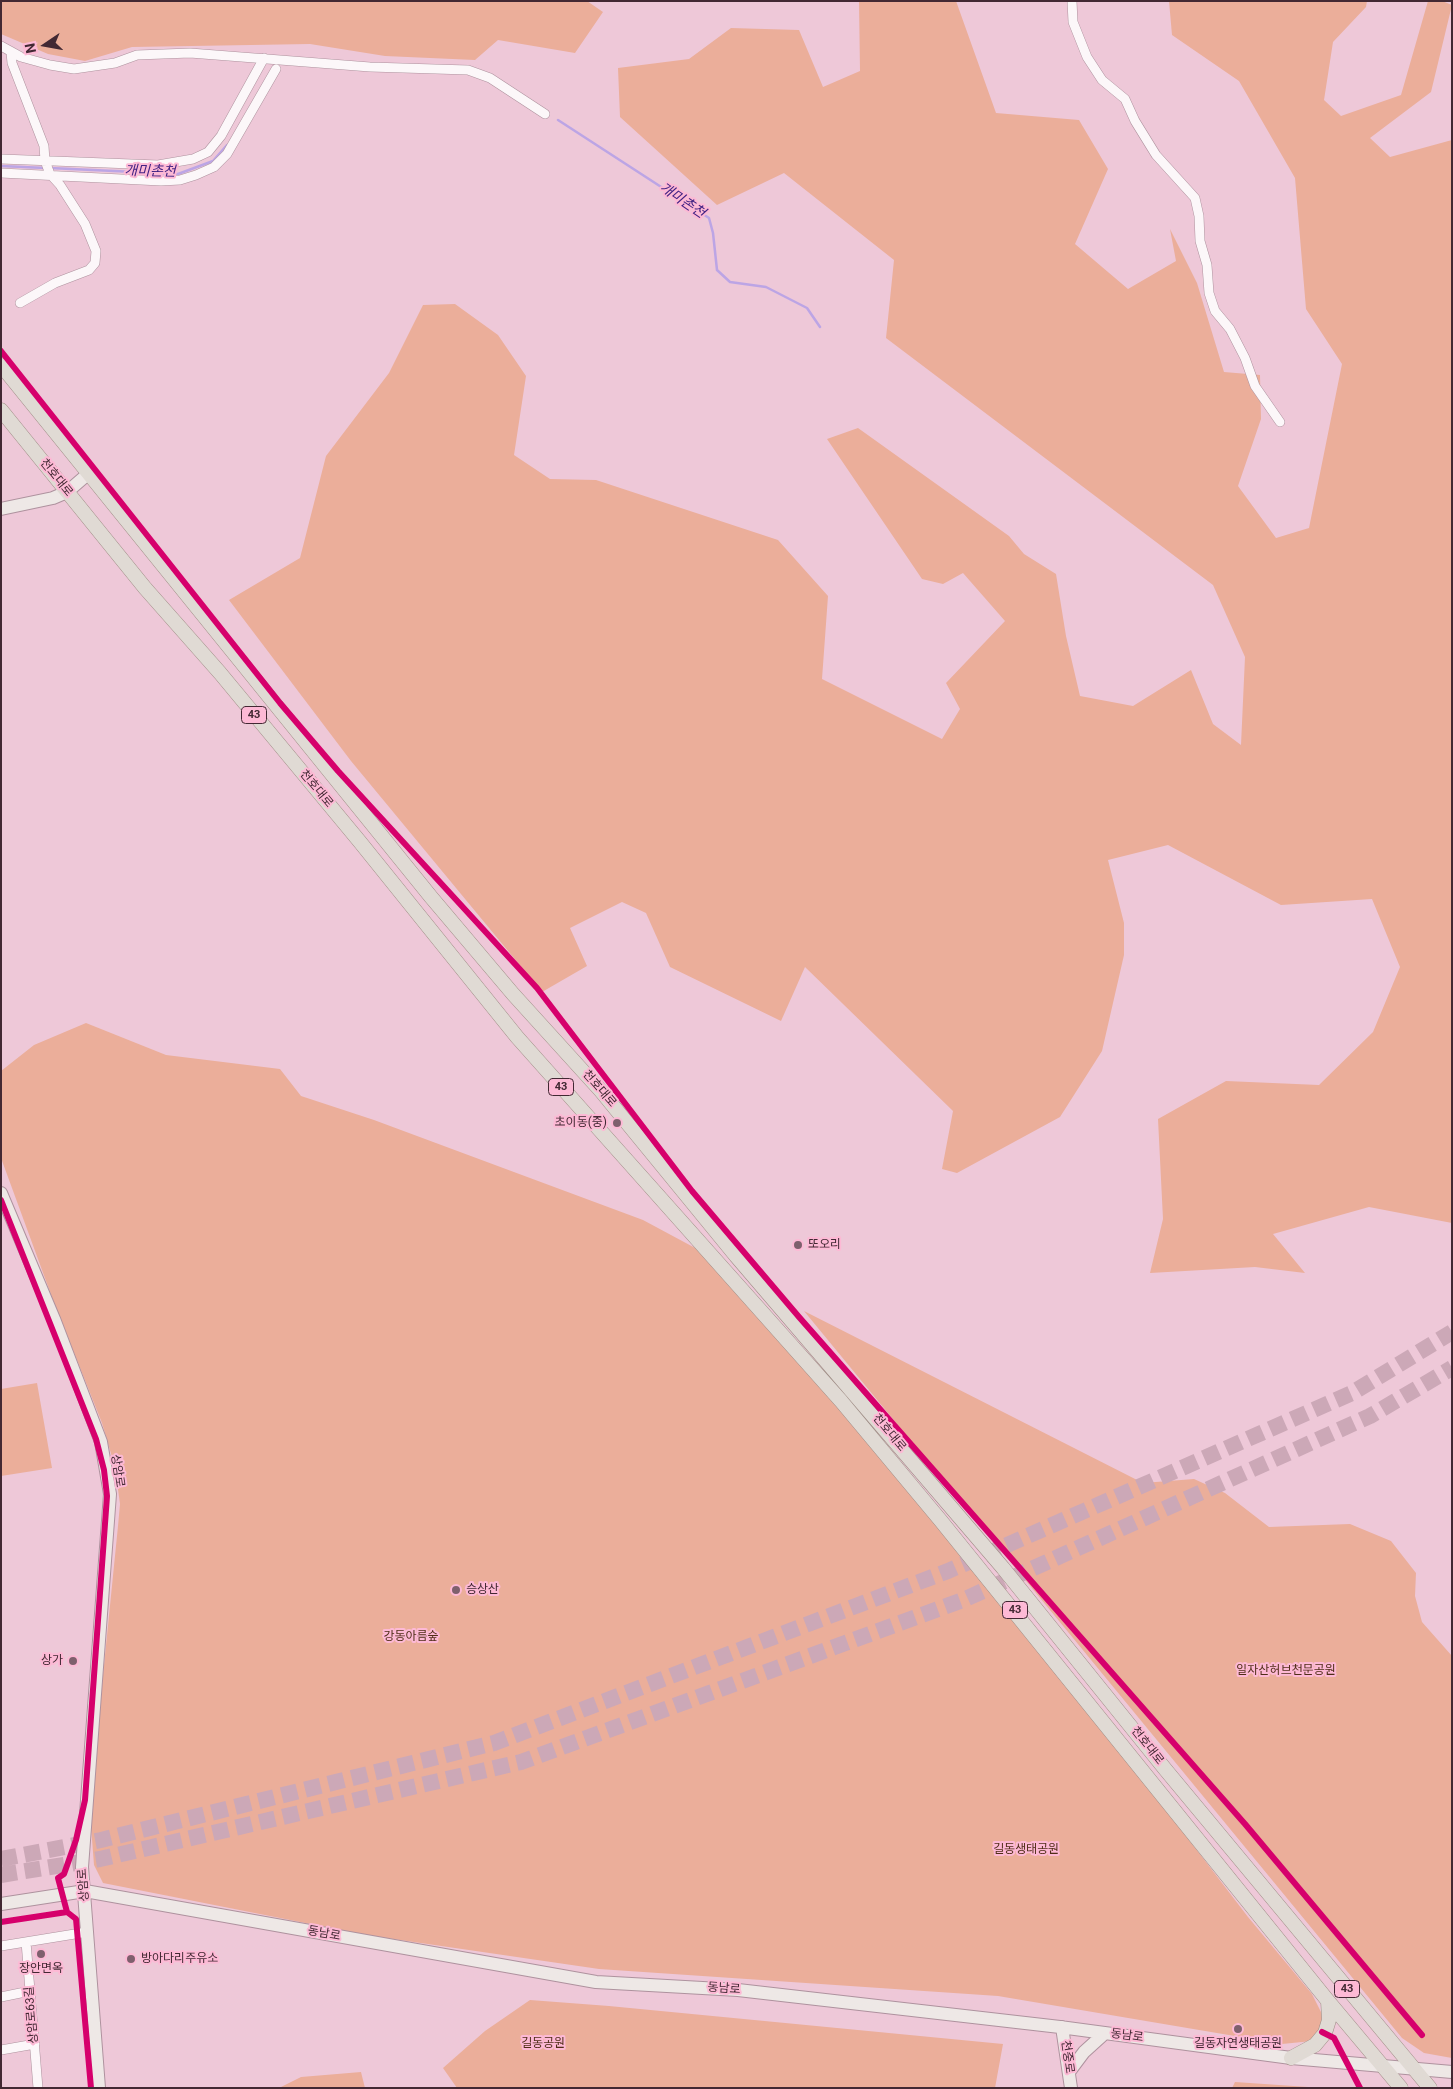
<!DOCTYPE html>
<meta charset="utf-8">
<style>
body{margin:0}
#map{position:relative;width:1453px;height:2089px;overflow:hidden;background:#eec8d8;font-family:Roboto,sans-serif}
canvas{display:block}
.frame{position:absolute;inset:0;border:2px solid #422833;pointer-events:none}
.north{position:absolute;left:20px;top:20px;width:50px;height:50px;-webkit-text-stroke:4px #fdb9d5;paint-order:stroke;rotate:258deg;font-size:14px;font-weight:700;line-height:20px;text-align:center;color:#422833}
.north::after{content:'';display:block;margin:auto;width:18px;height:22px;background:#422833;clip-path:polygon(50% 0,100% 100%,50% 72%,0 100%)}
</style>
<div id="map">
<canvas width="1453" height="2089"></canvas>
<div class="frame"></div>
<div class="north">N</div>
</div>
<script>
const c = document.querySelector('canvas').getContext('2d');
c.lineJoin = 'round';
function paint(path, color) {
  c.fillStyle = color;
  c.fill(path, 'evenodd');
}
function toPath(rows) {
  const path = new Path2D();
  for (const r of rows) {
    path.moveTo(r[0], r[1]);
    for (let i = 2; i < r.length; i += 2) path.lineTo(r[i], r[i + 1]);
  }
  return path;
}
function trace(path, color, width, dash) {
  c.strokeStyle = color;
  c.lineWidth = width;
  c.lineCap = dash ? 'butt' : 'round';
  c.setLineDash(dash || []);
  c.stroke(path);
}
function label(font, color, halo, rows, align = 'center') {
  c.font = font + ' Roboto,"Noto Sans KR",sans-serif';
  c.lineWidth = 4;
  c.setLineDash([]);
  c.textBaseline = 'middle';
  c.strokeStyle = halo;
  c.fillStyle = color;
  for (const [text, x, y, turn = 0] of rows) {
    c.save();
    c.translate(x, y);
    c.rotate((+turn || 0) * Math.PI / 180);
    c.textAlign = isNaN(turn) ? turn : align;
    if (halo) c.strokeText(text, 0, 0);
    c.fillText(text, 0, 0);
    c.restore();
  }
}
const green = toPath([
 [1,1,587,1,603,12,575,53,498,40,475,60,385,56,310,44,132,47,85,61,48,54,1,34],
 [859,1,956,1,996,113,1079,120,1108,169,1075,244,1128,289,1176,261,1170,229,1197,283,1224,372,1260,375,1261,419,1238,486,1276,538,1309,528,1342,364,1306,309,1295,178,1239,81,1172,35,1169,1,1367,1,1366,7,1333,42,1324,100,1341,116,1401,95,1428,1,1442,1,1452,5,1431,92,1370,138,1390,157,1452,140,1452,1223,1369,1207,1273,1234,1305,1273,1255,1267,1150,1273,1163,1219,1158,1119,1226,1081,1319,1085,1373,1032,1400,967,1372,899,1281,905,1168,845,1108,860,1124,923,1124,955,1102,1051,1060,1117,957,1173,942,1169,953,1111,805,967,781,1021,670,967,646,913,622,902,570,928,587,966,542,992,351,761,229,600,300,558,326,456,389,373,423,305,455,304,498,335,526,376,514,455,550,479,596,480,778,540,828,596,822,679,942,739,960,709,946,683,1005,621,963,573,943,584,922,579,827,439,858,428,1009,536,1024,554,1056,574,1066,636,1080,696,1133,706,1191,670,1213,724,1241,745,1245,657,1213,585,886,338,894,260,784,173,717,205,620,117,618,68,689,59,731,28,799,30,823,87,860,71],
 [86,1023,166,1055,280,1069,301,1096,374,1120,643,1220,725,1264,988,1577,1248,1917,1312,1994,1324,2018,1321,2030,1312,2041,1282,2044,998,1996,599,1969,366,1935,103,1883,94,1865,91,1826,98,1725,118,1526,120,1504,117,1482,112,1457,102,1423,53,1300,1,1158,1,1071,34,1045],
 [804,1311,1143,1483,1194,1479,1225,1493,1269,1527,1350,1524,1391,1541,1416,1573,1415,1596,1422,1622,1452,1656,1452,2058,1424,2053,1402,2038],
 [37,1383,52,1468,1,1476,1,1389],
 [530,2000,609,2006,1003,2044,995,2088,457,2088,443,2068,485,2031],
 [361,2072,365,2088,279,2088,301,2077],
 [1235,2082,1323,2088,1232,2088]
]);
const stream = toPath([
 [558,120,709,218,713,233,717,270,730,282,766,287,807,308,820,327],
 [1,166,45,168],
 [50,168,178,174,213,161,227,145]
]);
const highwayTunnel = toPath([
 [1,1859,101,1840,494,1743,948,1571,1352,1393,1452,1332],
 [1,1875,100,1859,521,1762,963,1600,1370,1416,1452,1368]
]);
const street = toPath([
 [1072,1,1073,22,1087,57,1102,80,1125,99,1135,121,1156,155,1195,198,1199,216,1200,241,1207,265,1209,293,1215,311,1230,329,1245,358,1255,386,1280,422],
 [1,46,21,57,50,65,74,69,115,63,137,55,190,53,370,67,468,70,490,78,545,114],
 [11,52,12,63,44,146,45,161,50,174,60,185,85,224,96,251,95,263,89,270,55,283,20,303],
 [1,159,158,165,193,159,208,152,221,136,264,58],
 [1,173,161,181,180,180,196,175,214,167,227,154,276,69],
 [26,1942,38,2088],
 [1,1946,87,1932],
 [1,1997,30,1991],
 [1,2050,35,2044]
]);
const secondary = toPath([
 [1,509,53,498,67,492,89,473],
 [1,1193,54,1319,101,1442,110,1494,82,1867,99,2088],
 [1,1904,85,1891,596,1982,738,1990,1060,2027,1291,2058,1452,2072],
 [1062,2027,1071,2088],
 [1069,2072,1084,2052,1105,2033]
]);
const primary = toPath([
 [1,365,431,897,513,994,601,1091,736,1256,1003,1568,1165,1769,1430,2088],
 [1,410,145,588,220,673,360,842,517,1037,841,1401,941,1521,1328,2001,1401,2088],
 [1291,2058,1315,2045,1325,2033,1329,2020,1328,2001]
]);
const cycleway = toPath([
 [1,351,280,703,338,771,537,988,692,1191,799,1317,1245,1824,1422,2035],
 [1,1200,96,1439,104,1470,107,1496,85,1800,76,1840,64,1874,58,1878,67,1912,76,1919,91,2088],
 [1,1922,67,1912],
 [1322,2032,1334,2038,1360,2088]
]);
const markers = [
 [617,1123,5,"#7e606d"],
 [798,1245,5,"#7e606d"],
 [456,1590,5,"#7e606d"],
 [73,1661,5,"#7e606d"],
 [41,1954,5,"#7e606d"],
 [131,1959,5,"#7e606d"],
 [1238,2029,5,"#7e606d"]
];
const shields = [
 [254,715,25],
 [561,1087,25],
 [1015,1610,25],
 [1347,1989,25]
];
const shieldNames = [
 ["43",254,715],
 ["43",561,1087],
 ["43",1015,1610],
 ["43",1347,1989]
];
const streetNames = [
 ["천호대로",56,478,51],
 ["천호대로",316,789,50],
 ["천호대로",599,1089,49],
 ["천호대로",889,1433,50],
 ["상암로",117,1471,81],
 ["천호대로",1147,1746,52],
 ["상암로",84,1885,-94],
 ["동남로",324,1934,10],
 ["동남로",724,1989,4],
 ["상암로63길",32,2015,-95],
 ["동남로",1127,2036,8],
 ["천중로",1067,2057,82]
];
const poiNames = [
 ["초이동(중)",607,1123,"right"],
 ["또오리",808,1245],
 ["승상산",466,1590],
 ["상가",63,1661,"right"],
 ["방아다리주유소",141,1959],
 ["장안면옥",41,1969,"center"],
 ["길동자연생태공원",1238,2044,"center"]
];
const parkNames = [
 ["강동아름숲",411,1637],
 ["일자산허브천문공원",1286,1671],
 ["길동생태공원",1026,1850],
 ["길동공원",543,2044]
];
const waterNames = [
 ["개미촌천",150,172,1],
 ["개미촌천",682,201,34]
];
paint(green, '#ebae9a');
trace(stream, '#bca5e5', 2.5);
trace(highwayTunnel, '#cca8b7', 16, [16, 8]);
trace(street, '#ae929e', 10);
trace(secondary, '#ae929e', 14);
trace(primary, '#9f8d86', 15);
trace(street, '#fcf7f9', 9);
trace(secondary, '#eee8e6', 12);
trace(primary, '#e0dad4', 14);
trace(cycleway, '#d6006c', 6);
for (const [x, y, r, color] of markers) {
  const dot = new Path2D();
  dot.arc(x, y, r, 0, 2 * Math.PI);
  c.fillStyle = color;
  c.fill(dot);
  trace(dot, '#fdb9d5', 2);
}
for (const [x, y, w] of shields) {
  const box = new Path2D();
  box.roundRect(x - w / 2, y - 8.5, w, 17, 4);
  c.fillStyle = '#fdb9d5';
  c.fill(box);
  trace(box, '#422833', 1);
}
label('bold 11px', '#422833', null, shieldNames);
label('12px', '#422833', '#fdb9d5', streetNames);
label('12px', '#422833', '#fdb9d5', poiNames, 'left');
label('12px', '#502e18', '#fdb9d5', parkNames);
label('italic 14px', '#422283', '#fdb9d5', waterNames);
</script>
